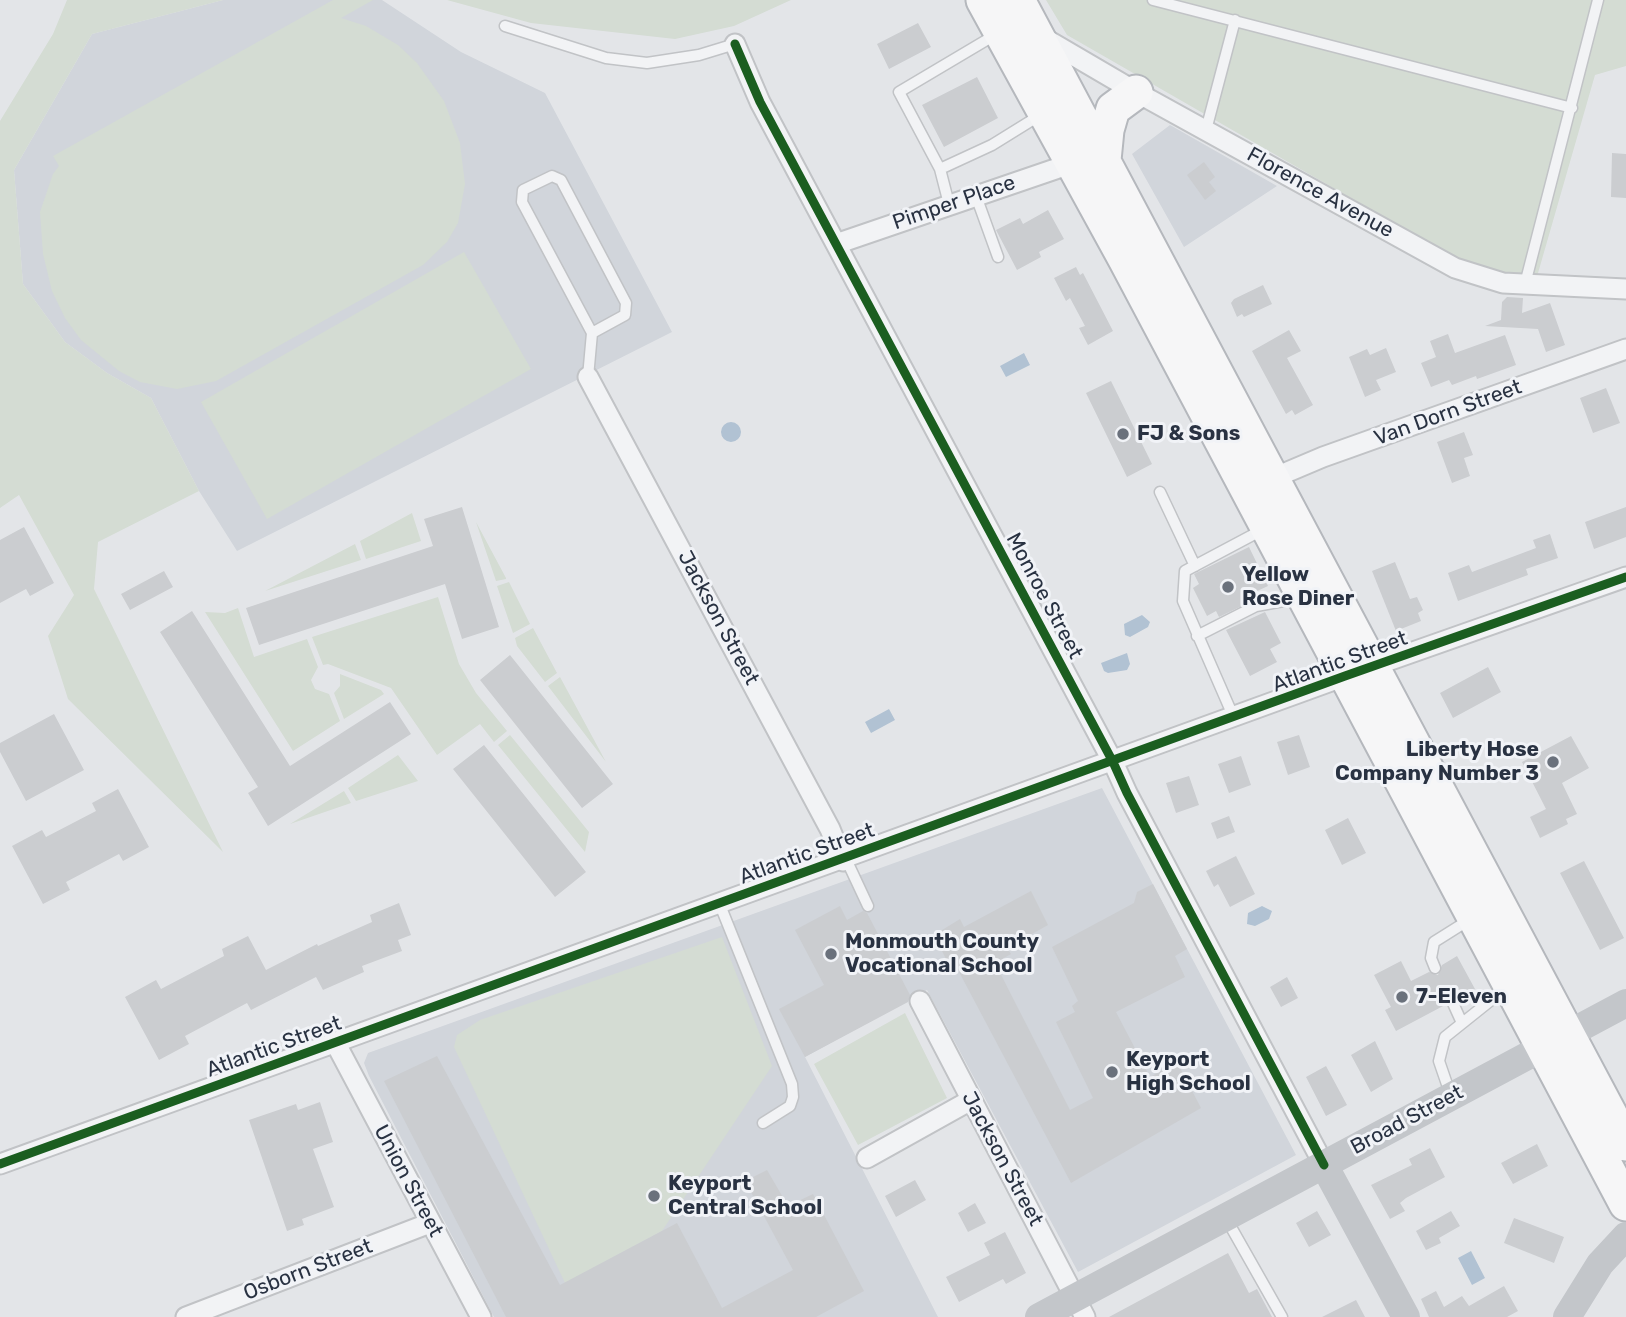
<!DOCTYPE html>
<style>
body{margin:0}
canvas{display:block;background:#e3e5e8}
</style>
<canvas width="1626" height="1317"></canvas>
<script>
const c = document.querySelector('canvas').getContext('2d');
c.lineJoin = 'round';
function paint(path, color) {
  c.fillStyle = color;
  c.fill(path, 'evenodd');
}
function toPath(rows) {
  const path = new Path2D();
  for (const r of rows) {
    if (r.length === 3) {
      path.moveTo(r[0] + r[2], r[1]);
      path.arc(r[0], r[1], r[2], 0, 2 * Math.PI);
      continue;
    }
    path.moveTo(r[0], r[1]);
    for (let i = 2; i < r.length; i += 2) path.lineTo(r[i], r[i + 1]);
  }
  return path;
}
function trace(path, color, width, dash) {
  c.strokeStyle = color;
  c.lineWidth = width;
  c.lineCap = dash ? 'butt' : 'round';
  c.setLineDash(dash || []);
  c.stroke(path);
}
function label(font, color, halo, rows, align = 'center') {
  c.font = font + ' Rubik,sans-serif';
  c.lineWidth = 6;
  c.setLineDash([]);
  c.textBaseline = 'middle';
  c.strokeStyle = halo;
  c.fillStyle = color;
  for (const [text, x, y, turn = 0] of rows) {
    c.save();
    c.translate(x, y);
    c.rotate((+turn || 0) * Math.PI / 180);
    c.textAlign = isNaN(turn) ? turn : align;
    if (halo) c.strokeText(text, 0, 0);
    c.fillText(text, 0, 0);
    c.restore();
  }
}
const built = toPath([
 [223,0,382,0,461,52,545,93,672,332,237,551,199,491,151,398,107,373,65,342,23,284,14,170,92,34],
 [1170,125,1277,186,1184,247,1132,154],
 [1102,788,1296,1155,1078,1272,927,990,805,1057,938,1317,494,1317,369,1076,364,1063,368,1053]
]);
const green = toPath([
 [67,0,223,0,92,34,14,170,23,284,65,342,107,373,151,398,199,491,98,542,94,589,223,852,68,699,48,636,74,595,19,495,0,508,0,121,53,34],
 [333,0,373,0,341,18,366,26,398,45,417,63,444,101,460,143,462,160,465,184,458,223,447,242,423,265,216,381,177,389,140,382,119,371,81,340,65,318,52,291,43,254,40,212,53,174,59,166,53,156],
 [447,0,791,0,734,26,675,39,531,23],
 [1046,0,1626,0,1626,66,1595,75,1534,287,1497,282,1067,35],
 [464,252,531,369,267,519,201,402],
 [412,513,421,541,366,559,360,541],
 [476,522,506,578,506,579,496,581],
 [355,544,361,560,265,591],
 [509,582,530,624,513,633,497,586],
 [438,597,459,664,476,693,507,731,494,742,480,724,437,755,391,688,328,664,323,665,312,637],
 [238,608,254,657,307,639,318,667,311,680,315,689,329,694,340,721,293,751,205,612,225,613],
 [533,628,557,673,545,682,517,646,515,638],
 [340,674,381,690,384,694,344,719,334,693,340,686],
 [560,677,606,762,548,686],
 [510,735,589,832,585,852,498,745],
 [398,755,418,781,356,801,348,788],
 [344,791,351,803,290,824],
 [722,937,772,1066,662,1231,565,1283,454,1047,457,1035,480,1020],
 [905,1013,947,1098,858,1145,814,1064]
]);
const water = toPath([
 [1024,353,1030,365,1006,377,1000,366],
 [731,432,10],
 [1142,615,1150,622,1148,627,1130,637,1125,635,1124,624],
 [1127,653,1130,664,1127,670,1108,673,1104,671,1101,663],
 [889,709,895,720,871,733,865,722],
 [1262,906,1272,911,1269,919,1255,926,1247,924,1248,913],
 [1471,1251,1485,1278,1472,1285,1458,1258]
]);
const building = toPath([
 [918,23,931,47,889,69,877,44],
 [977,77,998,118,944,147,922,105],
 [1612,153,1626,154,1626,198,1611,197],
 [1204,162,1215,177,1209,182,1216,191,1205,200,1187,175],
 [1048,210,1064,239,1039,252,1041,257,1017,270,996,230,1020,218,1023,224],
 [1076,267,1080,275,1083,273,1113,331,1088,345,1079,328,1085,326,1070,298,1066,301,1054,278],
 [1263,285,1272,304,1244,317,1242,314,1237,317,1231,303,1234,299],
 [1507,297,1523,298,1522,313,1550,303,1565,345,1546,352,1538,329,1485,326,1501,320,1502,302],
 [1289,330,1301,351,1287,358,1313,405,1295,415,1292,410,1286,414,1252,351],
 [1448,334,1455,353,1505,335,1516,365,1477,379,1476,376,1452,385,1449,380,1431,387,1421,363,1436,357,1430,341],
 [1386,348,1396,372,1376,380,1381,390,1365,397,1349,357,1367,349,1370,355],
 [1111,381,1152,464,1127,477,1086,393],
 [1606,388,1620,423,1593,433,1580,398],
 [1464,432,1473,455,1464,458,1470,476,1452,483,1437,442],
 [462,507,499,627,462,639,445,584,259,645,246,608,433,546,424,519],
 [1626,507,1626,537,1594,549,1585,522],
 [24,527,54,583,30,596,26,589,0,603,0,540],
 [1550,534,1558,558,1526,569,1528,575,1458,601,1448,573,1469,565,1472,572,1536,548,1533,540],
 [1249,547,1268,586,1255,592,1258,598,1219,617,1216,611,1207,616,1193,588,1199,584,1194,574],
 [1395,562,1410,599,1417,597,1423,610,1418,613,1421,621,1396,631,1372,571],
 [164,571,173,587,130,610,121,594],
 [192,611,290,766,390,702,411,734,268,826,248,793,258,787,160,632],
 [1265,612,1281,643,1270,649,1277,662,1250,676,1226,630],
 [510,655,613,784,582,808,480,680],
 [1488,667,1501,692,1453,718,1440,693],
 [54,714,84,770,26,801,0,752,0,743],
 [1299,735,1310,767,1288,775,1277,742],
 [1571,736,1589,768,1562,783,1577,814,1566,819,1568,824,1540,838,1530,817,1546,809,1522,762],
 [484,745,586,872,555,897,453,769],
 [1241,756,1251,785,1229,793,1218,764],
 [1189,776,1199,805,1176,813,1166,783],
 [118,789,149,847,123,861,119,854,66,882,70,890,43,904,12,846,42,830,46,837,96,811,92,803],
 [1229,816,1235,832,1217,839,1211,823],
 [1348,818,1366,853,1342,865,1325,830],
 [1236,856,1255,894,1230,907,1218,884,1214,887,1206,871],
 [1584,861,1624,938,1600,950,1560,873],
 [1153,884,1187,949,1175,956,1185,977,1116,1012,1150,1077,1177,1062,1201,1108,1071,1183,958,970,953,973,934,935,960,919,964,927,1031,891,1048,925,1007,948,1011,954,995,963,1070,1110,1093,1098,1056,1022,1075,1012,1072,1006,1078,1001,1052,947,1134,903,1137,892],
 [399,903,411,935,398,940,402,951,362,966,364,972,323,990,316,977,251,1010,247,1003,185,1036,189,1044,159,1060,125,997,156,980,161,989,224,956,222,949,248,936,266,970,317,944,318,946,372,922,370,915],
 [840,906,847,920,863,911,867,913,910,995,908,1002,805,1057,779,1009,824,985,795,930],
 [1457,956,1475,989,1459,998,1448,995,1445,1005,1396,1031,1385,1010,1391,1007,1374,975,1401,961,1411,981,1429,972,1438,975,1442,965],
 [1287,977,1298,998,1281,1007,1270,987],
 [1375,1041,1393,1079,1371,1092,1351,1055],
 [437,1056,560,1285,677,1223,722,1308,793,1270,745,1181,767,1170,788,1206,813,1194,864,1291,816,1317,506,1317,384,1081],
 [1326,1066,1347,1105,1326,1116,1306,1077],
 [320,1102,333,1142,313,1149,334,1207,302,1219,304,1225,287,1231,249,1120,296,1104,298,1110],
 [1537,1144,1548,1166,1513,1184,1501,1163],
 [1430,1148,1445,1177,1406,1198,1400,1203,1405,1211,1390,1219,1371,1185,1412,1165,1409,1159],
 [915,1180,926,1200,896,1217,885,1196],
 [975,1203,986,1223,968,1232,958,1213],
 [1317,1211,1331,1235,1309,1247,1296,1223],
 [1451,1211,1460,1226,1439,1238,1441,1243,1426,1250,1416,1231],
 [1514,1218,1564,1237,1554,1263,1504,1243],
 [1005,1232,1026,1273,1006,1284,1003,1279,959,1302,946,1277,990,1255,984,1243],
 [1228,1253,1249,1293,1257,1289,1272,1317,1109,1317],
 [1504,1286,1518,1311,1507,1317,1429,1317,1421,1299,1436,1291,1444,1307,1462,1296,1469,1306],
 [1356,1300,1365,1317,1322,1317]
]);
const service = toPath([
 [1153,0,1572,108],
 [505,26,606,58,647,63,699,55,735,44],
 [995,35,899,92,940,169,992,145,1042,114],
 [1206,130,1235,20],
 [940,169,949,204],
 [976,196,998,257],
 [1525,284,1598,0],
 [588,377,592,333,522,202,523,190,552,176,561,180,626,303,625,315,592,333],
 [1160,492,1195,566],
 [1197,636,1256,606,1300,598],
 [1234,718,1183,601,1185,571,1264,529],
 [846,859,868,906],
 [720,905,792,1084,793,1097,790,1106,763,1123],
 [1435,968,1431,958,1434,942,1469,920],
 [1452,1001,1462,1023],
 [1450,1093,1439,1061,1445,1037,1505,989],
 [1227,1220,1282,1317]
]);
const minor = toPath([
 [1042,37,1136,92,1455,268,1503,283,1626,289],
 [735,44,760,102,1113,762,1127,793,1324,1165],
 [836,244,1073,163],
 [588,377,830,829,843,861],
 [1271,479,1323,457,1626,349],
 [920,1001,1085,1317],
 [336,1044,481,1317],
 [867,1158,971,1100],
 [0,1164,1345,676,1626,577],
 [186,1317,430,1223]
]);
const secondary = toPath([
 [1324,1165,1406,1317],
 [1039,1317,1626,1003],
 [1567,1317,1600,1264,1626,1236]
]);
const trunk = toPath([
 [983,0,1125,259,1626,1204],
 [1018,0,1626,1144],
 [1104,160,1107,130,1113,109,1136,92]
]);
const cycleway = toPath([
 [735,44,760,102,1113,762,1127,793,1324,1165],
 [0,1164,1345,676,1626,577]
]);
const markers = [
 [1123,434,7,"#6a717c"],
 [1228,587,7,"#6a717c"],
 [1553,762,7,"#6a717c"],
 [831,954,7,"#6a717c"],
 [1402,997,7,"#6a717c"],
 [1112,1072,7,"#6a717c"],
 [654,1196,7,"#6a717c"]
];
const streetNames = [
 ["Florence Avenue",1320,193,29],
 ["Pimper Place",954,203,-19],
 ["Van Dorn Street",1448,413,-20],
 ["Monroe Street",1044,596,62],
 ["Jackson Street",718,618,62],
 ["Atlantic Street",1340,662,-20],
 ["Atlantic Street",807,854,-20],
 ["Atlantic Street",274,1047,-20],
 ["Broad Street",1407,1120,-28],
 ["Jackson Street",1002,1159,62],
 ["Union Street",408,1181,62],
 ["Osborn Street",308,1270,-21]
];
const poiNames = [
 ["FJ & Sons",1137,434],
 ["Yellow",1242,575],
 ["Rose Diner",1242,599],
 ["Liberty Hose",1539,750,"right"],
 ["Company Number 3",1539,774,"right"],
 ["Monmouth County",845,942],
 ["Vocational School",845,966],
 ["7-Eleven",1416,997],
 ["Keyport",1126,1060],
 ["High School",1126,1084],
 ["Keyport",668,1184],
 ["Central School",668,1208]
];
paint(built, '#d1d5db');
paint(green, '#d4dcd3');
paint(water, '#b1c2d3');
paint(building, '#cbcdd0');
trace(service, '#c1c3c6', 13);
trace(minor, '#c1c3c6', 23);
trace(trunk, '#b5b8bd', 37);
trace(service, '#f2f3f5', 10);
trace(minor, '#f2f3f5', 19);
trace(secondary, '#c3c6ca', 28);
trace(trunk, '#f6f6f7', 33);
trace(cycleway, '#1b5e20', 9);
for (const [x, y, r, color] of markers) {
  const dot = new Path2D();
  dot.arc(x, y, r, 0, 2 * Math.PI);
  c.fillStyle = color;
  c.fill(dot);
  trace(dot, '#f1f3f7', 2.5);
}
label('21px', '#293242', '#f1f3f7', streetNames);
label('bold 21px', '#293242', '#f1f3f7', poiNames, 'left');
</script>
